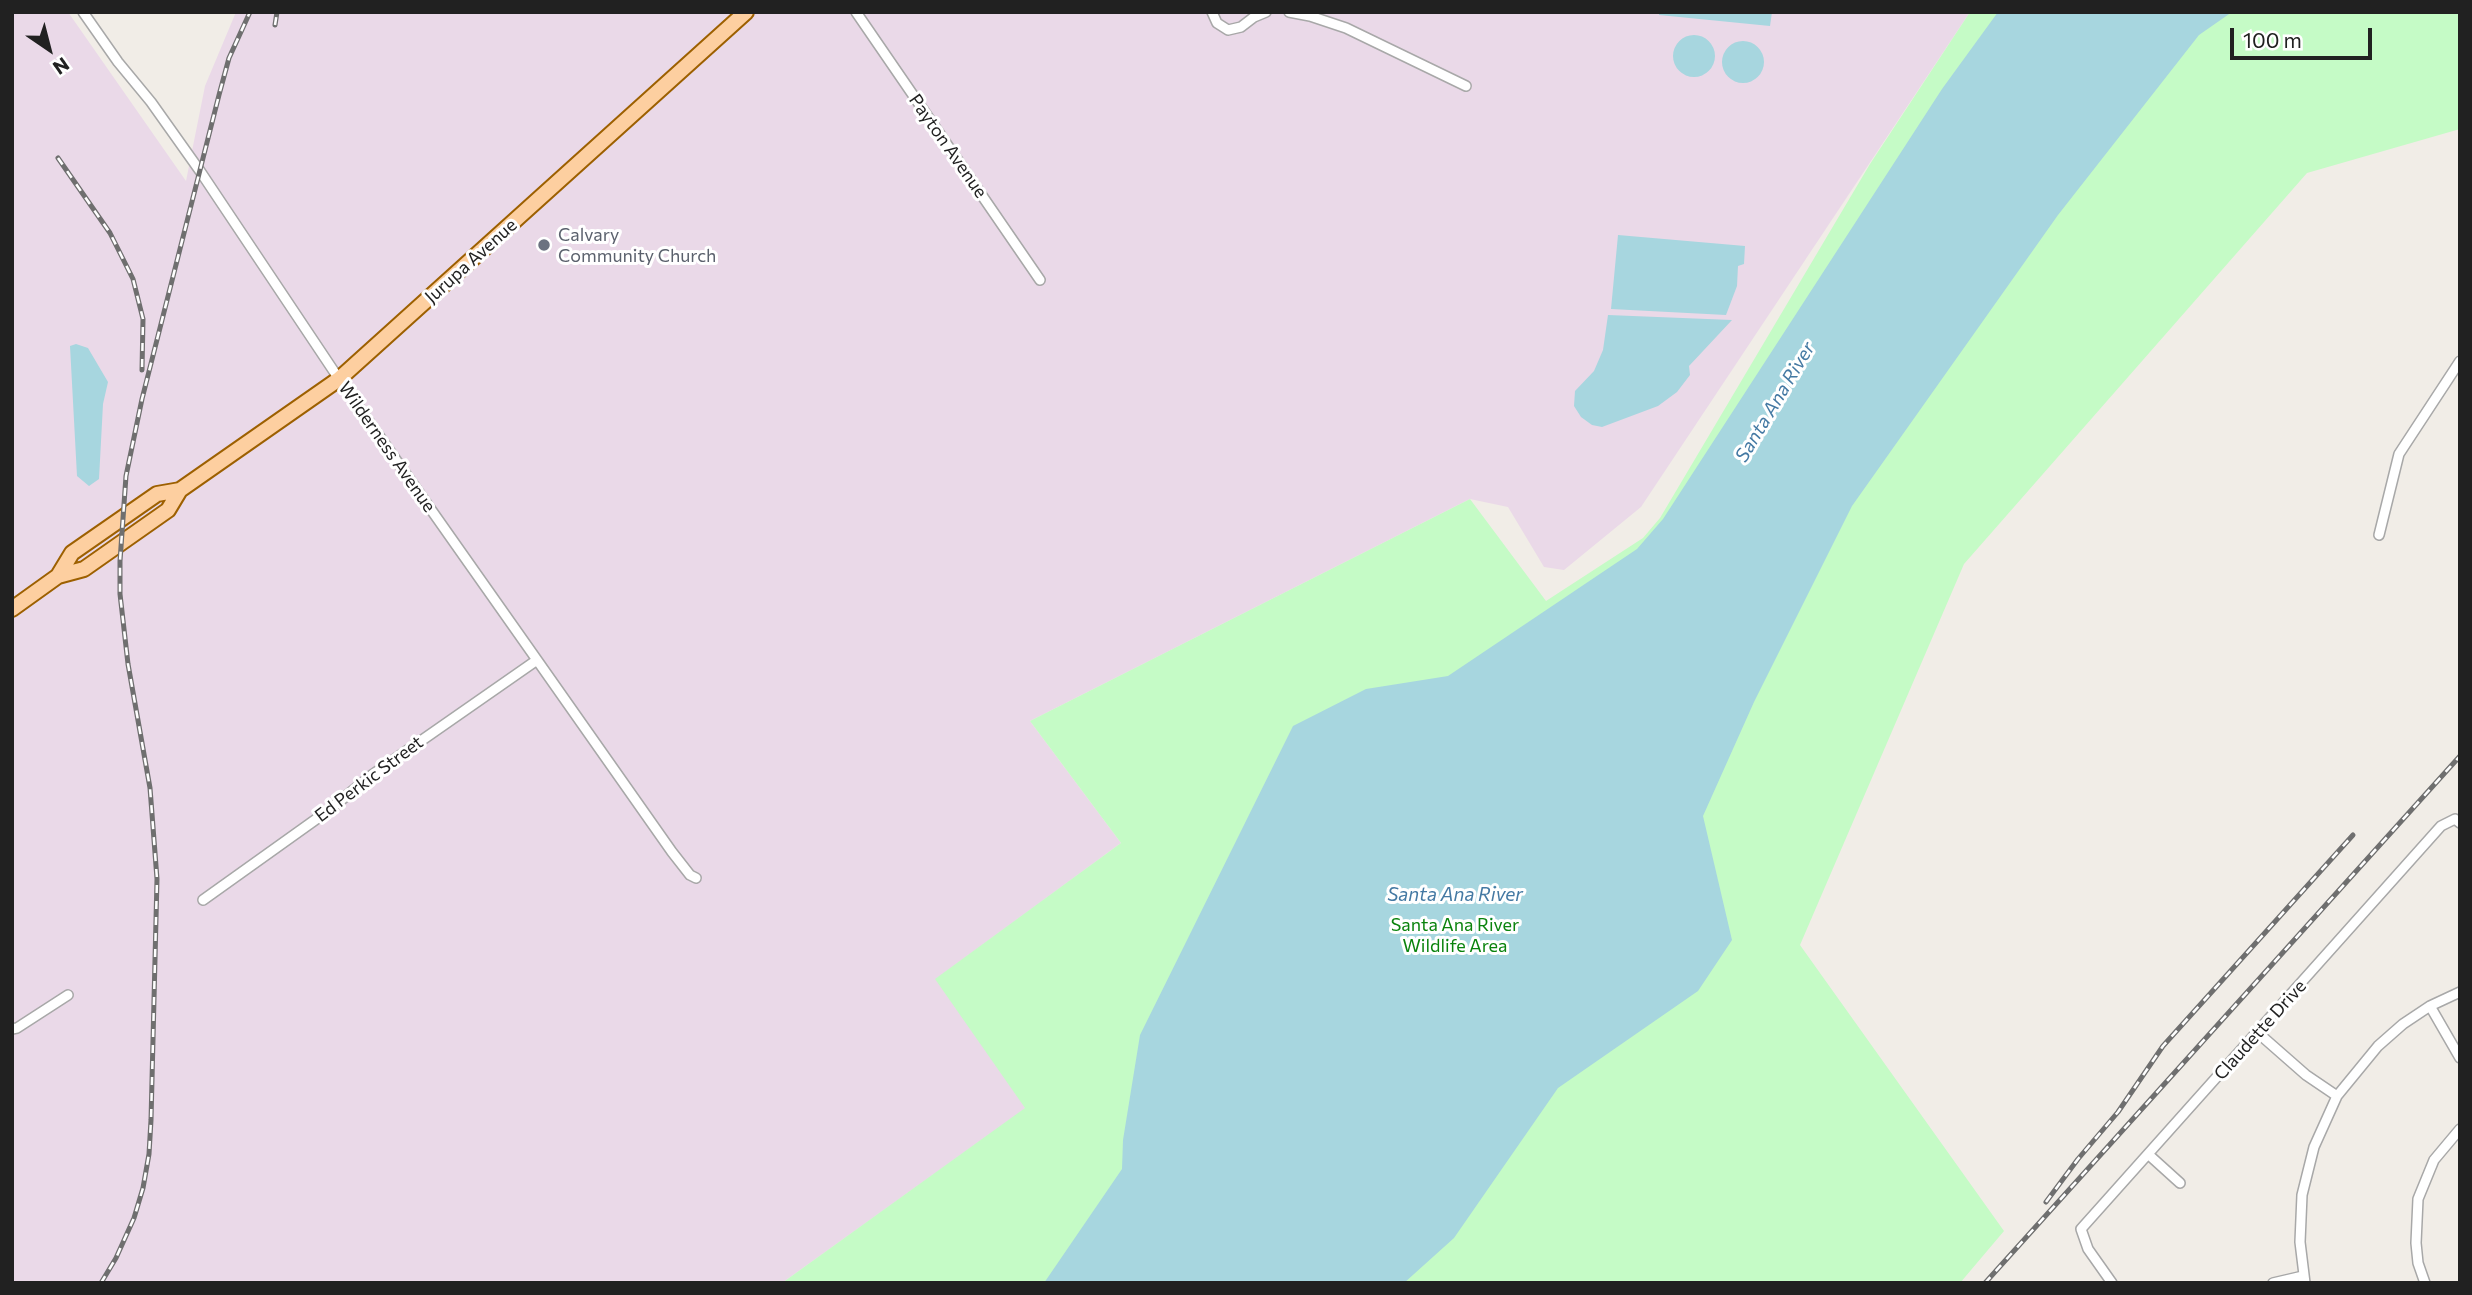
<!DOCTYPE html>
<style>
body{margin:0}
#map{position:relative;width:2472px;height:1295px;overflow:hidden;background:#f1ede7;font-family:Commissioner,sans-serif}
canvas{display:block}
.frame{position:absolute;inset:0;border:14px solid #212121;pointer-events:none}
.north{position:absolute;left:14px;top:14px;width:70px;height:70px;-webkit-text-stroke:5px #fff;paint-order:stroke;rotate:145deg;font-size:19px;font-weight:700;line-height:28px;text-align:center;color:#212121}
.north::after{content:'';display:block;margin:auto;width:24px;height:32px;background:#212121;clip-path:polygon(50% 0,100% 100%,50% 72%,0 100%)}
.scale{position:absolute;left:2230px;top:28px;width:142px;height:32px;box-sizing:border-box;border:4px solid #212121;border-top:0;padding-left:9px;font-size:21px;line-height:24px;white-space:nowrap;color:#212121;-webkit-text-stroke:5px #fff;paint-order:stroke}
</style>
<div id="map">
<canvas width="2472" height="1295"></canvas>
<div class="frame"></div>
<div class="north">N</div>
<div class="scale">100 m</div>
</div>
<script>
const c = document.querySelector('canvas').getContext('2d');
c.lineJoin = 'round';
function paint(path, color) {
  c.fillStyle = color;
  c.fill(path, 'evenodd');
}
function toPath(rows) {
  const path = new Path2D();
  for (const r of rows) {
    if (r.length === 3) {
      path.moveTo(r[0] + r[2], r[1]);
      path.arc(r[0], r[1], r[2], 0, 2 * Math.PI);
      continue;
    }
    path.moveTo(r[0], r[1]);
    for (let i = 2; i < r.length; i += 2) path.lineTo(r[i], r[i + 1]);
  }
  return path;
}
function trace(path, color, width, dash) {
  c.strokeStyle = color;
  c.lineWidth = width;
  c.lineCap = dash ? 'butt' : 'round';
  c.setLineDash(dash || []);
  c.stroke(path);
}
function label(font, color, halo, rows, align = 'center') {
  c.font = font + ' Commissioner,sans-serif';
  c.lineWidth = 6;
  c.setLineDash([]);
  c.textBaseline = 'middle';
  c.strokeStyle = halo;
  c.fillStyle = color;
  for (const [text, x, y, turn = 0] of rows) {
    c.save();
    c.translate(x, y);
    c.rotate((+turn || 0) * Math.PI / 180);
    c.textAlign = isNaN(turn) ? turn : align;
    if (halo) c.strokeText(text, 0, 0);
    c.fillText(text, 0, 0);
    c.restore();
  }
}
const industrial = toPath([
 [12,12,68,12,186,181,205,86,236,12,1970,12,1641,507,1564,570,1544,567,1508,507,1470,499,1030,721,1121,843,936,979,1026,1108,782,1283,12,1283]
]);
const park = toPath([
 [1970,12,2460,12,2460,129,2307,173,1964,564,1800,945,2004,1231,1960,1283,782,1283,1025,1108,935,979,1121,843,1030,721,1470,499,1546,601,1643,538,1660,518,1870,164]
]);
const water = toPath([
 [1659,12,1772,12,1770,26,1659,15],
 [1998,12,2232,12,2199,35,2058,215,1852,506,1754,702,1703,816,1732,940,1698,991,1558,1088,1454,1238,1404,1283,1044,1283,1122,1169,1123,1140,1140,1035,1293,726,1366,689,1448,676,1637,549,1663,519,1942,89],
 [1694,56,21],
 [1743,62,21],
 [1618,235,1745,246,1744,264,1738,266,1737,286,1726,315,1611,309],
 [1608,315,1732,320,1689,366,1690,375,1677,392,1658,406,1602,427,1592,425,1581,417,1574,406,1575,391,1594,371,1603,350],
 [76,344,88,348,108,382,103,404,99,479,89,486,77,476,70,346]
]);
const minor = toPath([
 [83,12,118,62,151,102,200,171,339,379,537,660,672,852,690,875,696,878],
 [856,12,1040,280],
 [1212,12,1217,23,1228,30,1241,27,1254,17,1266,12],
 [1289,12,1310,16,1346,28,1466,86],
 [2379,535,2399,454,2460,361],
 [203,900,329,810,372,775,537,660],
 [2430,1006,2460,1058],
 [12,1029,17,1028,68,995],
 [2257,1032,2306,1075,2337,1096],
 [2149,1155,2180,1183],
 [2112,1283,2088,1249,2081,1229,2441,826,2455,819,2460,823],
 [2273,1283,2303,1276],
 [2305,1283,2300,1242,2302,1195,2314,1147,2337,1096,2378,1046,2403,1024,2430,1006,2460,992],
 [2425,1283,2418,1263,2416,1243,2418,1199,2434,1160,2460,1129]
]);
const primary = toPath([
 [58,576,72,553,157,494,180,490],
 [12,609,58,576,84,569,168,510,180,490,339,379,746,12]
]);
const rail = toPath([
 [275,25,277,12],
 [58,158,110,233,133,279,143,319,142,370],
 [2046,1202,2078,1159,2118,1112,2163,1046,2353,835],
 [101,1283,116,1258,134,1218,143,1188,149,1154,151,1120,157,879,150,788,128,664,120,594,120,561,126,476,142,399,219,95,229,58,250,12],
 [1985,1283,2460,756]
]);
const markers = [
 [544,245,7,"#6b7280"]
];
const streetNames = [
 ["Payton Avenue",948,146,55],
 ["Jurupa Avenue",471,261,-42],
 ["Wilderness Avenue",387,447,55],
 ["Ed Perkic Street",369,779,-37],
 ["Claudette Drive",2260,1030,-48]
];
const worshipNames = [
 ["Calvary",558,235],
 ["Community Church",558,256]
];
const parkNames = [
 ["Santa Ana River",1455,925],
 ["Wildlife Area",1455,946]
];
const waterNames = [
 ["Santa Ana River",1775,402,-59],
 ["Santa Ana River",1455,895]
];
paint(industrial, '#ead9e8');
paint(park, '#c5fbc6');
paint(water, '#a7d6df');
trace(minor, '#a8a8a8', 12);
trace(primary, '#9d6000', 18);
trace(minor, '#fff', 9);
trace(primary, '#fdcfa0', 14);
trace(rail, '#6f6f6f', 5);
trace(rail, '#fff', 2.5, [8]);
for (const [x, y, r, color] of markers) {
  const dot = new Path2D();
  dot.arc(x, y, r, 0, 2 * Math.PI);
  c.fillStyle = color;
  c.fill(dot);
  trace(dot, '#fff', 2.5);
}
label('18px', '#212121', '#fff', streetNames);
label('18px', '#5b616d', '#fff', worshipNames, 'left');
label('18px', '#0a830d', '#fff', parkNames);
label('italic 19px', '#4479a3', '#fff', waterNames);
</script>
